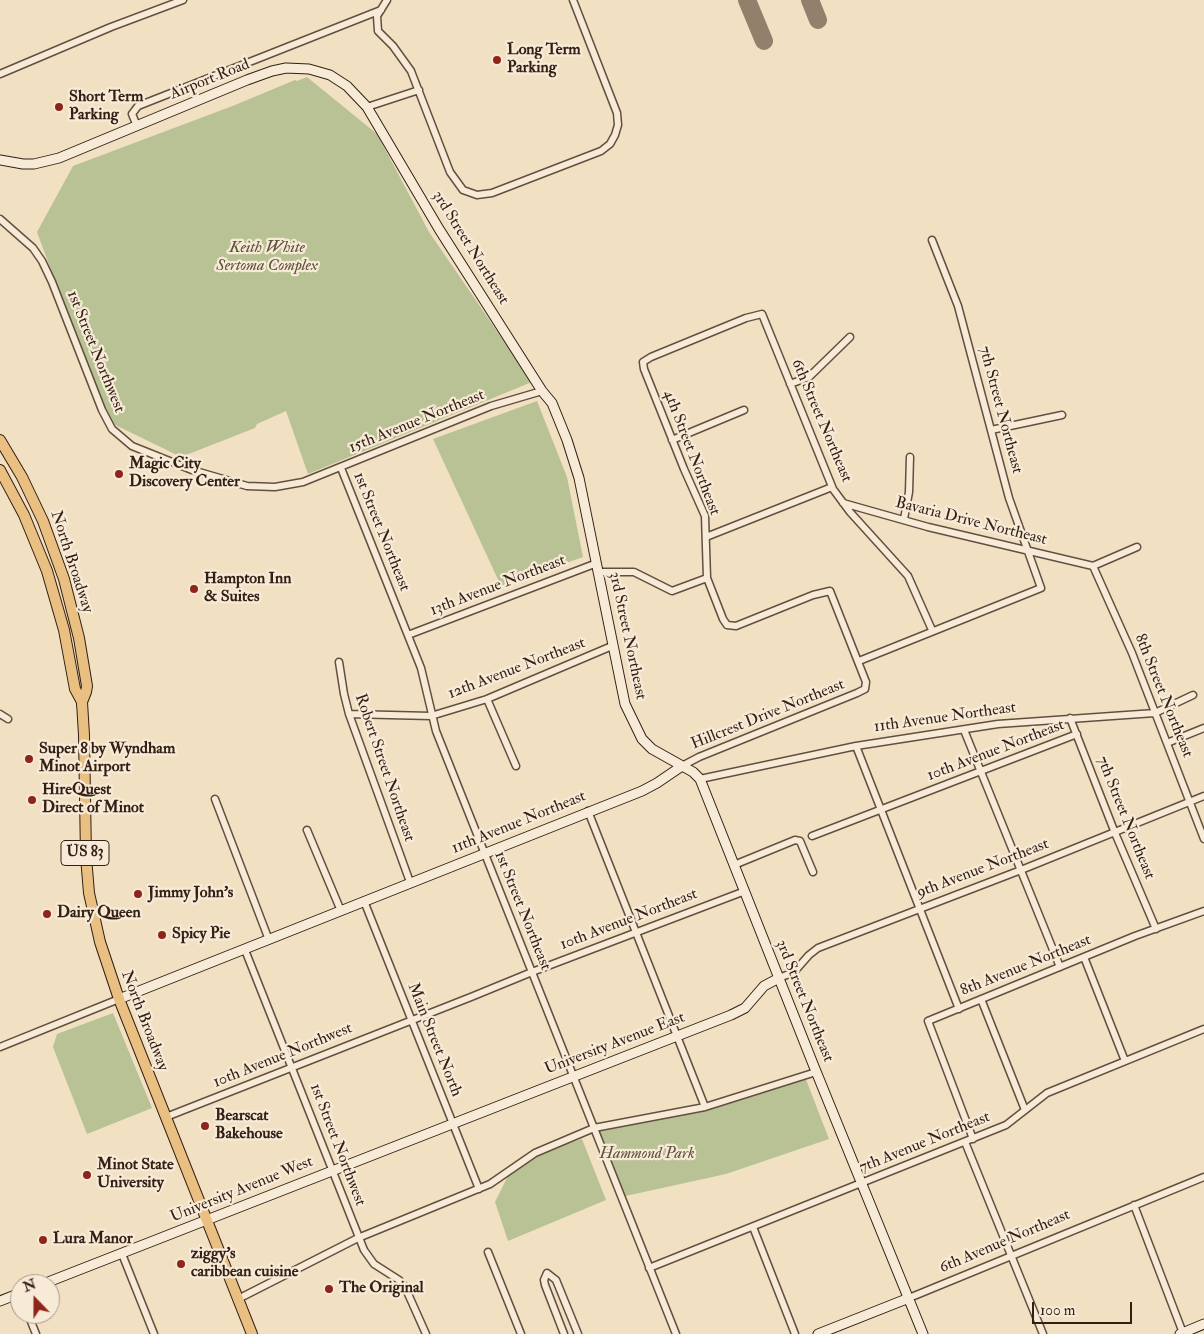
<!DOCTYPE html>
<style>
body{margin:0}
#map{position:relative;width:1204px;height:1334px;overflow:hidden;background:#f2e0c3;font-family:"IM FELL Double Pica",serif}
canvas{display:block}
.north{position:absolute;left:10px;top:1274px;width:50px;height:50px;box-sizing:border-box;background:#f7ebd8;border:1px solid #a9998a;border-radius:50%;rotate:338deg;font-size:14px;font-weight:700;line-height:20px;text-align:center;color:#331f14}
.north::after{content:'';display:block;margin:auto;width:18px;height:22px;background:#8f2418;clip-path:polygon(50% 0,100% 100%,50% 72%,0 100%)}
.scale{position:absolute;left:1032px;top:1302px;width:100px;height:22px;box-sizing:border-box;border:2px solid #331f14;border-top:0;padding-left:6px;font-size:15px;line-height:18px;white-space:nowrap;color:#331f14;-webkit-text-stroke:4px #f7ebd8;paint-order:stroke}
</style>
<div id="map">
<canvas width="1204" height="1334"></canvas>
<div class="north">N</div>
<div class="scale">100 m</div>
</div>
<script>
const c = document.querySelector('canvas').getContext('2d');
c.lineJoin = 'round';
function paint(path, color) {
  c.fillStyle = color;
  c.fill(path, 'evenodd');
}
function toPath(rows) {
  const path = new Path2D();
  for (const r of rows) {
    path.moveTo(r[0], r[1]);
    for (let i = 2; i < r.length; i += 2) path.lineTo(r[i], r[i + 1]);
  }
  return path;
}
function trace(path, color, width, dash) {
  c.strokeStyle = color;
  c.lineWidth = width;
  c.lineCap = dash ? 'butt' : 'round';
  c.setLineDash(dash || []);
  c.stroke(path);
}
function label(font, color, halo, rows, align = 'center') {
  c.font = font + ' "IM FELL Double Pica",serif';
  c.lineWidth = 4.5;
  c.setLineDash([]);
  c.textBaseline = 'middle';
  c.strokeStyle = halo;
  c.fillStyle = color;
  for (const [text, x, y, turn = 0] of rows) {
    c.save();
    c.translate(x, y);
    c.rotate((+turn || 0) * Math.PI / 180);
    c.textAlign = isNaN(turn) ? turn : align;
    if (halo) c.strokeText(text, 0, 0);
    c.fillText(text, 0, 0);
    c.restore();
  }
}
const green = toPath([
 [307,77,377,134,429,232,532,382,308,474,286,411,257,424,255,428,181,457,107,421,37,232,73,166,235,105,295,80,297,81],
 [537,401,567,477,583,557,501,586,433,439],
 [113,1013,152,1108,87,1134,53,1047,57,1034],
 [805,1077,829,1139,726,1174,621,1197,594,1128,705,1107],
 [582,1139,606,1200,508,1241,495,1202,511,1170,545,1151]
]);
const taxiway = toPath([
 [747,0,764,41],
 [810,0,818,20]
]);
const street = toPath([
 [387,0,377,16,378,31,393,46,411,71,450,172,463,190,477,195,492,193,601,151,610,144,615,135,618,125,617,113,573,0],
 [0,74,111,27,183,0],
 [367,107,419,90],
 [137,126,132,114,138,106,381,10],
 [0,219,33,248,42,261,52,282,102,410,112,429,132,446,192,470,247,486,275,487,303,482,491,406,542,391],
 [790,384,809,377,850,337],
 [991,430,1062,415],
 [672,440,744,410],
 [341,468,421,668,436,731,676,1334],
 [843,503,928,527,1093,566],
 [904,519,909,492,910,457],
 [706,537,832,487],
 [1093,566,1132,653,1204,839],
 [1093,566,1137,547],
 [598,572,634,572,672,591,707,578],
 [408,635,597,563],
 [859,661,1041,588,1009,498,958,306,932,240],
 [339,662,344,694,349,714,410,882],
 [487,699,516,766],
 [0,714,8,719],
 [349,714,431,716,487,699,612,646],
 [1070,718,1115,833,1156,929],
 [964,730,1060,967],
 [1167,743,1204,728],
 [856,746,959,1009],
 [682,766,699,757,857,693,865,689,866,682,830,591,813,595,736,626,727,625,723,619,707,578,705,516,684,469,644,369,643,362,651,357,746,318,762,314,833,489,850,512,908,576,932,630],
 [700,779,856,746,998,724,1155,713,1193,695],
 [215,799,269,940],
 [588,811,705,1107],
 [307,830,341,911],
 [812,836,1077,734],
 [734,865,795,840,800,841,813,872],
 [364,901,479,1189],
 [245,950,364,1250,374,1264,399,1280,405,1287,426,1334],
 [1084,957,1125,1061],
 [779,978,794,972,809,955,818,948,1021,870,1204,796],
 [981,999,1025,1110],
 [0,1047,119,999],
 [166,1117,471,997,532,972,745,891],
 [973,1139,928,1021,1135,936,1204,911],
 [965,1142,1043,1334],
 [1134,1205,1183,1333],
 [753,1227,795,1334],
 [488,1252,521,1334],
 [122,1254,154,1334],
 [649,1268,1006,1125,1047,1093,1204,1029],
 [909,1298,1204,1177],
 [238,1299,358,1238,490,1184,535,1153,594,1128,705,1107,816,1072],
 [28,1314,36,1334],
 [564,1334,545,1285,544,1280,547,1273,556,1280,578,1334]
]);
const secondary = toPath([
 [0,160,23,164,34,164,59,158,247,80,272,71,286,68,309,69,330,75,347,86,367,107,439,229,542,391,552,403,567,440,579,478,625,704,642,739,652,749,693,772,700,779,813,1064,923,1334],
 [119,999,642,791,657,783,682,766],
 [43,1284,731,1015,745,1008,764,986,779,978],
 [0,1301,20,1293],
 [818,1334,909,1298],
 [1180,1334,1204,1324]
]);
const primary = toPath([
 [0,440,22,477,43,521,64,579,79,638,87,686,86,692,82,702,84,735,86,857,89,893,100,942,119,999,252,1334],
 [0,470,24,515,47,571,64,630,75,689,82,702,82,706]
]);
const markers = [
 [497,60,5,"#8f2418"],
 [59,107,5,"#8f2418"],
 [119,474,5,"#8f2418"],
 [194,589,5,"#8f2418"],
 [29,759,5,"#8f2418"],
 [32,800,5,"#8f2418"],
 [138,894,5,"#8f2418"],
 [47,914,5,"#8f2418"],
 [162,935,5,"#8f2418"],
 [205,1126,5,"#8f2418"],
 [87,1175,5,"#8f2418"],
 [43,1240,5,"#8f2418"],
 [181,1264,5,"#8f2418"],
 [329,1289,5,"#8f2418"]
];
const shields = [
 [85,853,48]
];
const shieldNames = [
 ["US 83",85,853]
];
const poiNames = [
 ["Long Term",507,51],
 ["Parking",507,69],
 ["Short Term",69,98],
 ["Parking",69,116],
 ["Magic City",129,465],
 ["Discovery Center",129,483],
 ["Hampton Inn",204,580],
 ["& Suites",204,598],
 ["Super 8 by Wyndham",39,750],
 ["Minot Airport",39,768],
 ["HireQuest",42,791],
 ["Direct of Minot",42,809],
 ["Jimmy John's",148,894],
 ["Dairy Queen",57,914],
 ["Spicy Pie",172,935],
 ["Bearscat",215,1117],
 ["Bakehouse",215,1135],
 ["Minot State",97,1166],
 ["University",97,1184],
 ["Lura Manor",53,1240],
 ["ziggy's",191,1255],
 ["caribbean cuisine",191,1273],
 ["The Original",339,1289]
];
const streetNames = [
 ["Airport Road",210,80,-22],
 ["3rd Street Northeast",470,248,58],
 ["1st Street Northwest",95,352,68],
 ["7th Street Northeast",1000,410,75],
 ["6th Street Northeast",821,421,67],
 ["15th Avenue Northeast",417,422,-22],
 ["4th Street Northeast",691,453,69],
 ["Bavaria Drive Northeast",971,522,14],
 ["1st Street Northeast",381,532,68],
 ["North Broadway",71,562,72],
 ["13th Avenue Northeast",498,586,-21],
 ["3rd Street Northeast",627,636,78],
 ["12th Avenue Northeast",517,669,-21],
 ["8th Street Northeast",1163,696,68],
 ["Hillcrest Drive Northeast",768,715,-22],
 ["11th Avenue Northeast",945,718,-8],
 ["10th Avenue Northeast",996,751,-21],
 ["Robert Street Northeast",384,768,71],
 ["7th Street Northeast",1125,818,68],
 ["11th Avenue Northeast",519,823,-22],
 ["9th Avenue Northeast",983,869,-21],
 ["1st Street Northeast",522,911,68],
 ["10th Avenue Northeast",629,920,-21],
 ["8th Avenue Northeast",1026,966,-22],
 ["3rd Street Northeast",804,1001,68],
 ["North Broadway",144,1021,69],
 ["Main Street North",434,1040,68],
 ["University Avenue East",615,1044,-21],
 ["10th Avenue Northwest",283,1056,-22],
 ["7th Avenue Northeast",925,1143,-22],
 ["1st Street Northwest",337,1145,69],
 ["University Avenue West",242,1190,-22],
 ["6th Avenue Northeast",1005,1242,-23]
];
const parkNames = [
 ["Keith White",267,249],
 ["Sertoma Complex",267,267],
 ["Hammond Park",647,1155]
];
paint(green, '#b9c294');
trace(taxiway, '#92806c', 18);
trace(street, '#634f40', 9);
trace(secondary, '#331f14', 11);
trace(primary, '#331f14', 12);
trace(street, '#f7ebd8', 6);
trace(secondary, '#f7ebd8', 9);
trace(primary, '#e9c082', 10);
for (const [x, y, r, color] of markers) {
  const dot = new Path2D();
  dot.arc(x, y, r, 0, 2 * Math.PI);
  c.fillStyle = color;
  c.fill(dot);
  trace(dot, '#f7ebd8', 2);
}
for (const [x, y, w] of shields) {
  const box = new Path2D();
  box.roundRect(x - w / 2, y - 12.5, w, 25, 4);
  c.fillStyle = '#f7ebd8';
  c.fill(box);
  trace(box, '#331f14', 1);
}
label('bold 15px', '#331f14', null, shieldNames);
label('bold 16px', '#331f14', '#f7ebd8', poiNames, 'left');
label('16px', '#331f14', '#f7ebd8', streetNames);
label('italic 16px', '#5b503a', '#f7ebd8', parkNames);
</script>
